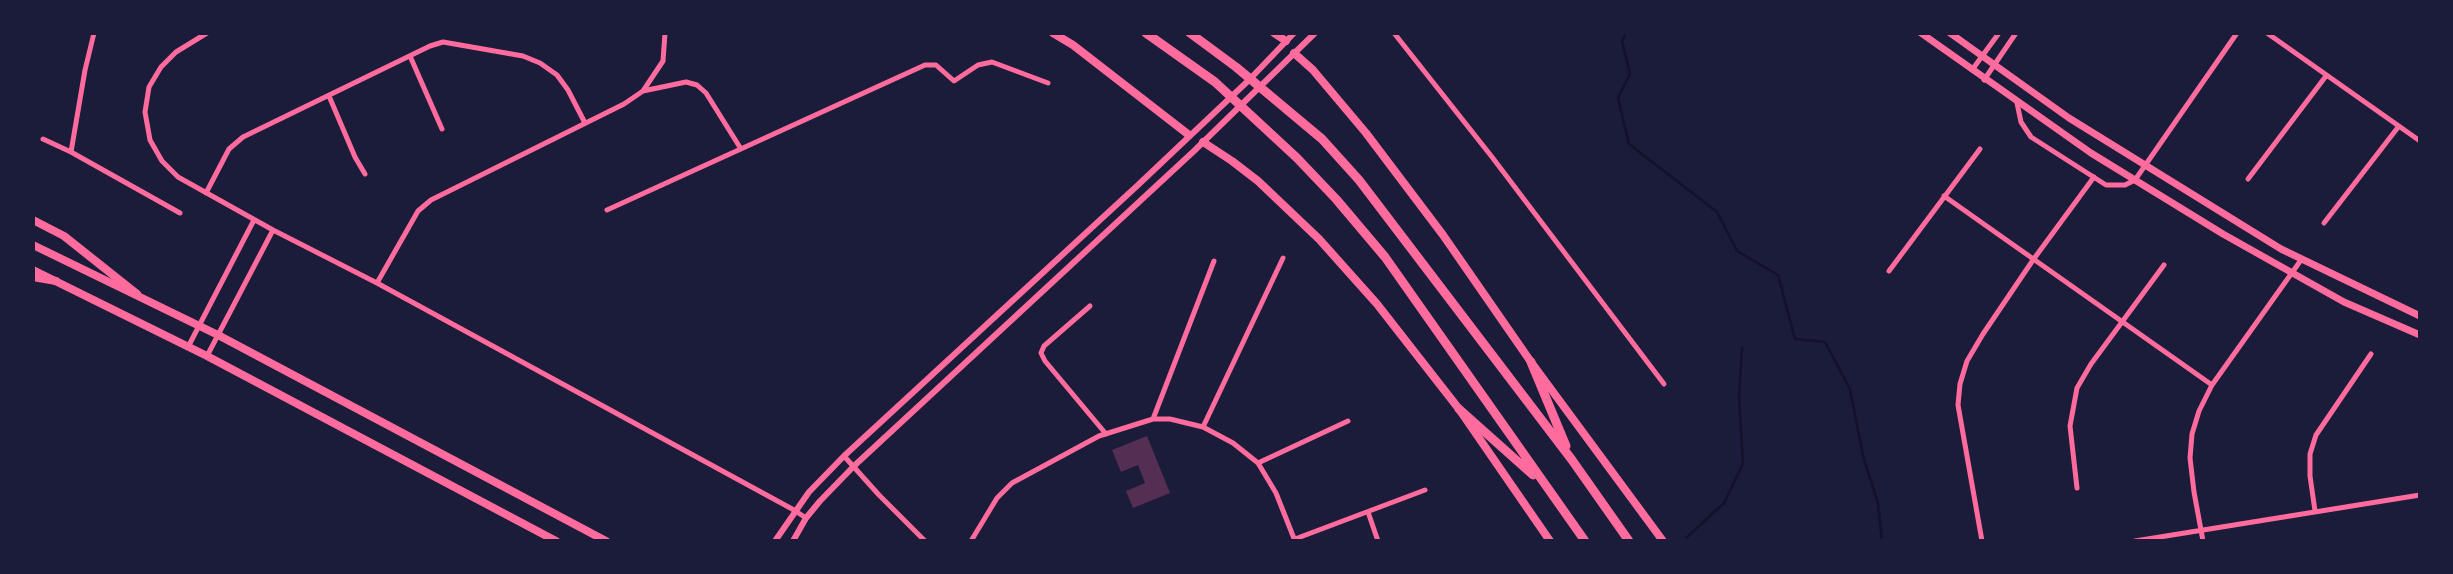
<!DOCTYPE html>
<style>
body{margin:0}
#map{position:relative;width:2453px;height:574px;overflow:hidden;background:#1b1b3a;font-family:Rubik,sans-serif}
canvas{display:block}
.frame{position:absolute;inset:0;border:35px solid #1b1b3a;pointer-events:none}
</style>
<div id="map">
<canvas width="2453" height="574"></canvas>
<div class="frame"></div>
</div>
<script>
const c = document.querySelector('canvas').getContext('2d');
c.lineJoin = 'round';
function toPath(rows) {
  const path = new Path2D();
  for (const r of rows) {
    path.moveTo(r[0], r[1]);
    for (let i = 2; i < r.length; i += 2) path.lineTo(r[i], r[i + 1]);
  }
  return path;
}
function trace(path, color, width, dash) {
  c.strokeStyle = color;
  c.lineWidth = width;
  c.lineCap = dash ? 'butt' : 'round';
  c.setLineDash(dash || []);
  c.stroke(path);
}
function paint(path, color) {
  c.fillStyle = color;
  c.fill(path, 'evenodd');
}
const stream = toPath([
 [1626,33,1622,41,1630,74,1618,98,1629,144,1717,212,1737,251,1778,275,1795,339,1825,342,1850,389,1863,456,1878,503,1882,541],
 [1686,538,1724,503,1743,464,1739,398,1742,348]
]);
const building = toPath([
 [1147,436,1170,493,1133,508,1126,491,1145,483,1138,465,1121,472,1112,450]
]);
const minor = toPath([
 [207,33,176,52,161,67,149,87,145,112,150,140,162,161,178,177,273,230,377,283,794,510,806,518],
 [1394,33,1492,157,1664,384],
 [2267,33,2420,141],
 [410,56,442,129],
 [1972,70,1999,33],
 [1984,80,2016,33],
 [643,91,686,82,697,85,706,93,741,149],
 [329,96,355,157,365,174],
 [2017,103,2021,122,2031,137,2106,185,2125,185,2135,180,2237,33],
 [43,139,71,152,180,213],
 [71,152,85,70,94,33],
 [2248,179,2326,76],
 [206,193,229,149,243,137,430,46,443,42,523,56,540,63,557,75,568,90,585,123],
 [1944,196,2212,385],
 [607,210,925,65,936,65,954,81,978,65,992,62,1048,83],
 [2324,223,2399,126],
 [1889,271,1980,149],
 [377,283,418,211,431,200,624,104,643,91,663,61,665,33],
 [1090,306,1044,346,1041,353,1045,361,1106,434],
 [188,347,254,220],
 [207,356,273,230],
 [1153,419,1214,261],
 [1203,427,1283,258],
 [844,456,879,495,925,541],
 [1258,463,1348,421],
 [2077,488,2070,426,2077,388,2091,364,2164,265],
 [2315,511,2310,476,2310,454,2316,435,2371,354],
 [1368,512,1378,541],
 [1295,539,1425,490],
 [971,541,997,498,1012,483,1099,436,1153,419,1170,419,1203,427,1233,443,1258,463,1276,493,1295,541],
 [1982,541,1958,405,1960,384,1967,361,1983,334,2033,260,2094,177],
 [2135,541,2420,495],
 [2203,541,2194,492,2190,458,2192,434,2199,411,2212,385,2301,260]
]);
const tertiary = toPath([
 [775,541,809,492,844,456,1138,185,1249,80,1294,33],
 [793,541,806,518,820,501,854,466,1194,151,1315,33]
]);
const secondary = toPath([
 [1921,33,2091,153,2223,234,2344,302,2420,335],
 [1950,33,2069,118,2281,249,2420,316]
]);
const primary = toPath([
 [1053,33,1073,45,1189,135],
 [1274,33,1286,41],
 [1294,53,1313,70,1366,133,1443,235,1531,362,1663,541],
 [1203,142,1232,161,1258,181,1319,239,1377,304,1459,409,1550,541],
 [33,245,218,335,606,541],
 [33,270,207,356,556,541]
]);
const trunk = toPath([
 [33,220,64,236,137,294],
 [33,277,56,281]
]);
const motorway = toPath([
 [1146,33,1215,82,1297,158,1336,199,1385,257,1585,541],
 [1190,33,1236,67,1322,139,1359,180,1572,460,1629,541],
 [1531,362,1566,446],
 [1459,409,1533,475]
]);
trace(stream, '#12122b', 2.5);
paint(building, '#542f53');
trace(minor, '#ff6b9d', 5);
trace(tertiary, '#ff6b9d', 6);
trace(secondary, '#ff6b9d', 7);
trace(primary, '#ff6b9d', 8);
trace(trunk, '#ff6b9d', 8);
trace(motorway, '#ff6b9d', 9);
</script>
